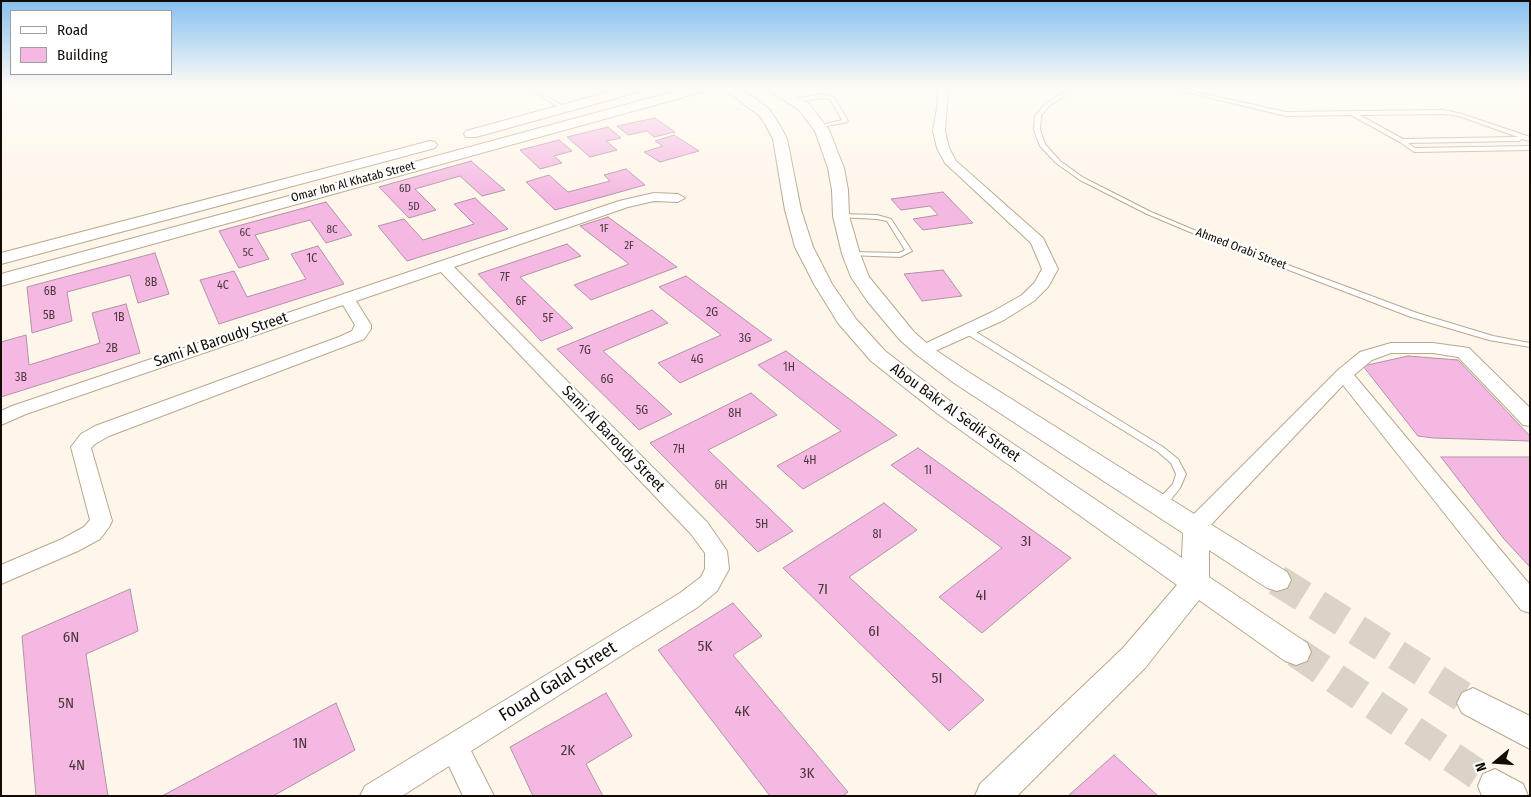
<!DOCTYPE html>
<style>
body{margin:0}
#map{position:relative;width:1531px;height:797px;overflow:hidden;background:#fef6eb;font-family:"Fira Sans Condensed",sans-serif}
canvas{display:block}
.frame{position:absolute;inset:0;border:2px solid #120c04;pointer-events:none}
.legend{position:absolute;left:10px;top:10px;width:162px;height:65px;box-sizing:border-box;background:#fff;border:1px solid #a09e9b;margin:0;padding:6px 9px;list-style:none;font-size:15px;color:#120c04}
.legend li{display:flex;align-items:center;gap:10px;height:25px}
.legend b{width:25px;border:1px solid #a09e9b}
.north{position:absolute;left:1471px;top:737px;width:50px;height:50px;-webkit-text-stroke:4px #fff;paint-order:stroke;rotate:252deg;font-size:14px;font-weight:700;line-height:20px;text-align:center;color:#120c04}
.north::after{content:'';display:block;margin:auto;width:18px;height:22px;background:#120c04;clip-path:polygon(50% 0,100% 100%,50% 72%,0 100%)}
</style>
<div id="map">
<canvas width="1531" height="797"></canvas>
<div class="frame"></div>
<ul class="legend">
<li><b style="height:6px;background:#fff"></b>Road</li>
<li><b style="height:14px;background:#f5b8e2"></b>Building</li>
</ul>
<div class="north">N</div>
</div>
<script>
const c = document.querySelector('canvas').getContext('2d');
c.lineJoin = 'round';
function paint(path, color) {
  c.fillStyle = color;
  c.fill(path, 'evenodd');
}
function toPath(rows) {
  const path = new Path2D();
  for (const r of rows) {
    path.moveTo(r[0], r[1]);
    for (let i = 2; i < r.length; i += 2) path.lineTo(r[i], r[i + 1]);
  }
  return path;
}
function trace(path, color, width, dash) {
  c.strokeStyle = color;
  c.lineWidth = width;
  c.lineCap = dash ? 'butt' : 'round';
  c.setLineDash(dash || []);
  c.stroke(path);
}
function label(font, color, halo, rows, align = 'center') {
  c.font = font + ' "Fira Sans Condensed",sans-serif';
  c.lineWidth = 4.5;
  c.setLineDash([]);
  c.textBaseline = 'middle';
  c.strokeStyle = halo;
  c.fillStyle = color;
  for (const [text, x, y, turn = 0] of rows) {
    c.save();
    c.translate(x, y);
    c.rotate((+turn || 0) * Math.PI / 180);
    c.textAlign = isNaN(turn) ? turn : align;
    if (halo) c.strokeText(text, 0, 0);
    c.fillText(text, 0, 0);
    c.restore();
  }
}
const building = toPath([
 [655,118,675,132,654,137,647,131,628,135,617,126,655,118],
 [608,127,621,138,606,141,617,150,590,157,567,137,608,127],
 [674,135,699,151,660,162,644,152,663,146,655,141,674,135],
 [559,140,572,151,554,156,562,163,540,169,520,150,559,140],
 [471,161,505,190,482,196,460,176,415,189,436,210,409,218,379,187,471,161],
 [626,169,645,185,555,210,526,182,549,175,568,192,610,181,604,175,626,169],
 [943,192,973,223,923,230,913,219,938,215,930,206,901,210,891,199,943,192],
 [475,198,508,229,407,261,378,226,404,219,423,240,474,224,454,204,475,198],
 [326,202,352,235,326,243,310,220,255,235,269,259,239,268,219,231,326,202],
 [608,217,677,267,591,300,574,285,629,264,580,226,608,217],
 [567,244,581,256,520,277,573,328,541,341,478,274,567,244],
 [318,246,344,284,219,324,200,280,234,271,247,297,306,279,291,254,318,246],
 [155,253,169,294,138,303,130,275,67,292,72,321,32,333,27,287,155,253],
 [943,270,962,296,922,301,904,274,943,270],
 [686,276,772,340,680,383,658,363,721,335,659,287,686,276],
 [126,304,140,353,1,397,1,342,26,335,29,365,100,343,92,313,126,304],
 [652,310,668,323,603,351,672,414,639,430,557,349,652,310],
 [786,351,897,435,803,489,777,466,841,431,758,365,786,351],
 [1408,356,1458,360,1530,436,1530,441,1433,438,1418,436,1363,366,1408,356],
 [751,393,777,415,708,450,793,531,758,552,650,443,751,393],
 [918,448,1071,558,982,633,939,597,1002,548,891,465,918,448],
 [1441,457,1530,457,1530,567,1504,539,1441,457],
 [884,503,917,530,849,577,984,700,949,731,783,568,884,503],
 [130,589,138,631,86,654,108,796,36,796,22,636,130,589],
 [733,603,762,636,733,655,848,792,843,796,770,796,658,650,733,603],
 [606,693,632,736,586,764,603,796,533,796,510,747,606,693],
 [336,703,355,750,273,796,162,796,336,703],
 [1114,755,1158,796,1068,796,1114,755]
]);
const tertiaryTunnel = toPath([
 [1277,580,1473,703],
 [1296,652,1495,786]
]);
const service = toPath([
 [525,87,530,87,567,108,562,109,525,87],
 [599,87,604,87,616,94,611,95,599,87],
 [1073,87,1078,87,1049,106,1041,116,1040,130,1045,144,1060,161,1084,178,1151,212,1194,230,1417,313,1493,336,1530,343,1530,347,1489,340,1411,317,1190,232,1147,214,1080,180,1056,163,1040,146,1034,130,1035,116,1045,104,1073,87],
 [1165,87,1173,87,1286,112,1443,110,1462,114,1530,137,1530,141,1522,139,1519,141,1408,143,1415,148,1530,146,1530,150,1414,152,1400,142,1351,115,1286,116,1165,87],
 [1443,114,1459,116,1518,137,1403,139,1359,115,1443,114],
 [822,94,834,97,848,121,847,122,818,128,818,126,842,120,830,99,822,98,794,102,791,100,822,94],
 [841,214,877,215,891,219,912,251,900,257,849,255,848,254,851,252,899,253,905,250,887,221,877,219,839,217,839,215,841,214],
 [965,329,971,329,1163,447,1178,459,1186,474,1180,488,1165,507,1157,507,1156,504,1157,501,1173,484,1176,474,1171,463,1157,451,965,333,964,331,965,329]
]);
const minor = toPath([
 [936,87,946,87,948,92,945,131,949,148,956,161,1043,238,1058,269,1048,287,1034,301,1004,320,924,356,918,355,915,351,918,347,992,312,1022,295,1035,282,1042,269,1031,243,945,163,937,148,933,131,938,102,936,87],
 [654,193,678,194,685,198,678,202,654,201,628,207,454,267,707,522,727,551,729,569,717,591,698,607,471,751,494,796,463,796,449,766,402,796,360,796,365,786,680,593,701,577,705,569,705,553,691,534,441,272,356,301,371,325,371,329,364,339,109,436,95,444,91,448,112,521,109,527,100,539,78,551,1,584,1,565,62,539,84,527,90,520,71,447,81,434,95,426,339,337,352,331,355,325,343,305,26,414,1,425,1,411,12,406,619,201,654,193],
 [1391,343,1433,343,1469,348,1530,408,1530,426,1523,425,1458,357,1433,353,1391,353,1372,360,1354,375,1530,585,1530,613,1521,610,1343,385,1204,532,1196,534,1188,532,1185,526,1188,520,1338,370,1360,352,1391,343]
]);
const tertiary = toPath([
 [627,87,647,87,645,90,476,137,466,137,464,134,466,131,627,87],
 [691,87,711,87,709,90,1,286,1,274,691,87],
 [720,87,735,87,754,97,769,109,779,124,787,139,801,210,813,247,832,284,856,319,885,351,954,404,1182,558,1183,533,954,383,917,355,900,340,868,302,851,277,842,254,833,216,832,190,828,168,815,131,799,110,764,87,779,87,809,104,829,130,844,168,848,190,849,216,860,254,869,277,914,332,931,347,970,373,1199,517,1205,519,1207,522,1287,572,1291,580,1287,588,1277,591,1267,588,1209,550,1209,577,1307,643,1311,652,1307,661,1296,665,1285,661,1199,600,1145,668,1017,796,975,796,980,784,1123,648,1177,585,938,414,871,361,838,323,814,284,795,247,785,210,773,139,765,124,759,115,720,87],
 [430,141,435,142,437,145,435,148,1,264,1,253,430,141],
 [1473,688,1530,716,1530,749,1462,713,1457,703,1462,693,1473,688],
 [1495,769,1523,784,1528,796,1482,796,1478,786,1483,774,1495,769]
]);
const farNumbernames = [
 ["6D",405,189],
 ["5D",414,207],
 ["1F",604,229],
 ["8C",332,230],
 ["6C",245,233],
 ["2F",629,246],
 ["5C",248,253]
];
const farStreetnames = [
 ["Omar Ibn Al Khatab Street",353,182,-15],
 ["Ahmed Orabi Street",1241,249,21]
];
const numberNames = [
 ["1C",312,259],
 ["7F",505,278],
 ["8B",151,283],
 ["4C",223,286],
 ["6B",50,292],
 ["6F",521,302],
 ["2G",712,313],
 ["5B",49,316],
 ["1B",119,318],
 ["5F",548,319],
 ["3G",745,339],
 ["2B",112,349],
 ["7G",585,351],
 ["4G",697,360],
 ["1H",789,368],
 ["3B",21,378],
 ["6G",607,380],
 ["5G",642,411],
 ["8H",735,414],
 ["7H",679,450],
 ["4H",810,461],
 ["1I",928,471],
 ["6H",721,486],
 ["5H",762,525],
 ["8I",877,535]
];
const streetNames = [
 ["Sami Al Baroudy Street",221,340,-19],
 ["Abou Bakr Al Sedik Street",955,413,36],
 ["Sami Al Baroudy Street",613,439,46]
];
const nearNumbernames = [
 ["3I",1026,542],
 ["7I",823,590],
 ["4I",981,596],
 ["6I",874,632],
 ["6N",71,638],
 ["5K",705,647],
 ["5I",937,679],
 ["5N",66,704],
 ["4K",742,712],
 ["1N",300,744],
 ["2K",568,751],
 ["4N",77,766],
 ["3K",807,774]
];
const nearStreetnames = [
 ["Fouad Galal Street",558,682,-32]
];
paint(building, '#f5b8e2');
trace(building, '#af93a6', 1);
trace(tertiaryTunnel, '#dbd3c8', 31, [31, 16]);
trace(service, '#b9a78d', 2);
trace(minor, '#b9a78d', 2);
trace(tertiary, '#b9a78d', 2);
paint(service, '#fff');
paint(minor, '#fff');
paint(tertiary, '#fff');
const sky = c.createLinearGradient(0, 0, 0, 198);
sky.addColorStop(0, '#85c0f0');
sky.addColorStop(0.44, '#fffbf6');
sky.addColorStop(1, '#fffbf600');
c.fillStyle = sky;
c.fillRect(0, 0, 1531, 198);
label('11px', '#4b373c', null, farNumbernames);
label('12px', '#120c04', '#fff', farStreetnames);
label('12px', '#4b373c', null, numberNames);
label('15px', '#120c04', '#fff', streetNames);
label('15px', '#4b373c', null, nearNumbernames);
label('18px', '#120c04', '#fff', nearStreetnames);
</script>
